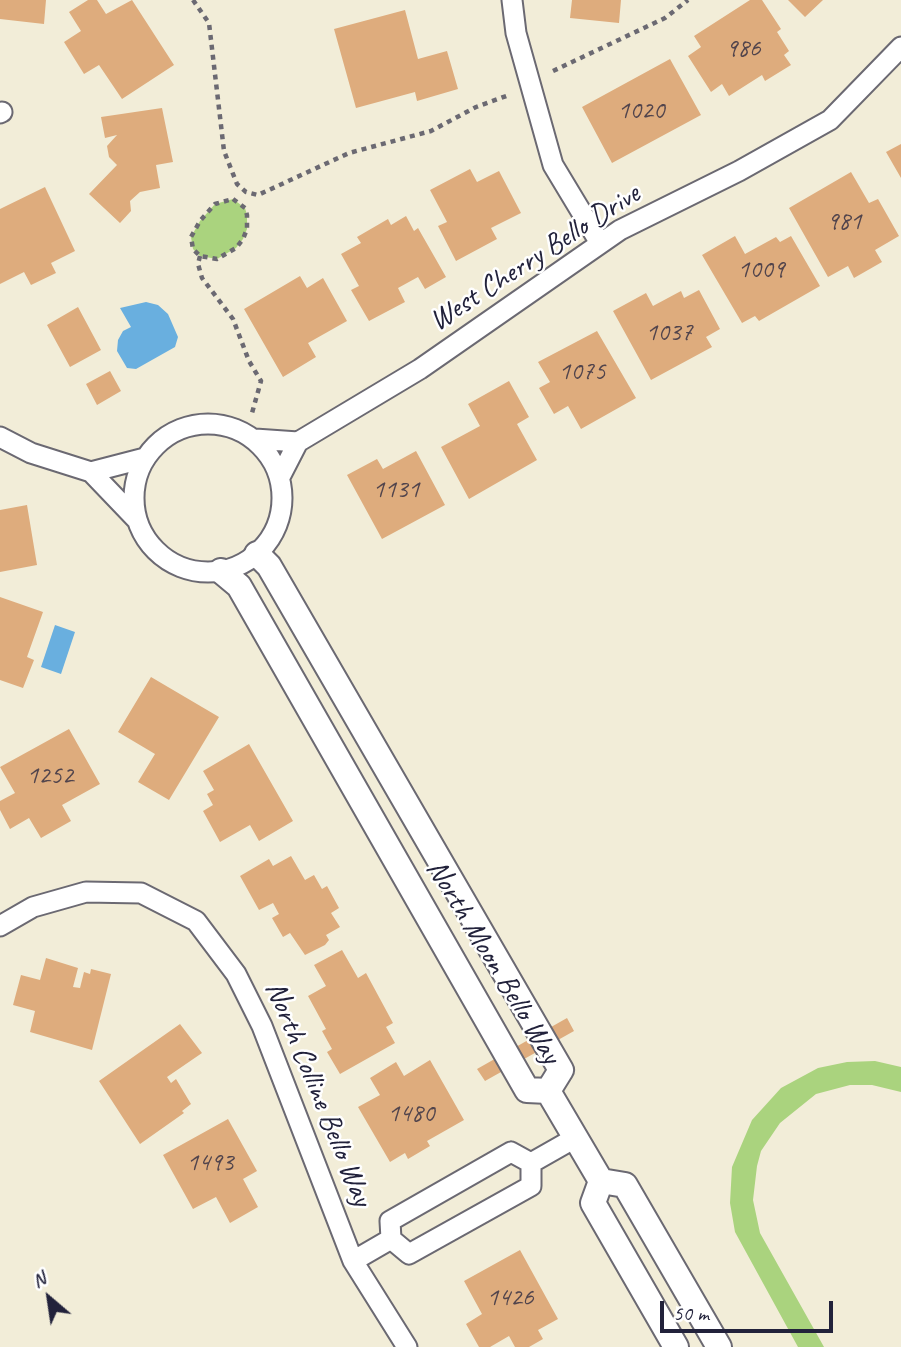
<!DOCTYPE html>
<style>
body{margin:0}
#map{position:relative;width:901px;height:1347px;overflow:hidden;background:#f2edd8;font-family:Caveat,sans-serif}
canvas{display:block}
.north{position:absolute;left:14px;top:1263px;width:70px;height:70px;-webkit-text-stroke:5px #fff;paint-order:stroke;rotate:331deg;font-size:19px;font-weight:700;line-height:28px;text-align:center;color:#22223b}
.north::after{content:'';display:block;margin:auto;width:24px;height:32px;background:#22223b;clip-path:polygon(50% 0,100% 100%,50% 72%,0 100%)}
.scale{position:absolute;left:660px;top:1301px;width:173px;height:32px;box-sizing:border-box;border:4px solid #22223b;border-top:0;padding-left:9px;font-size:21px;line-height:24px;white-space:nowrap;color:#22223b;-webkit-text-stroke:5px #fff;paint-order:stroke}
</style>
<div id="map">
<canvas width="901" height="1347"></canvas>
<div class="north">N</div>
<div class="scale">50 m</div>
</div>
<script>
const c = document.querySelector('canvas').getContext('2d');
c.lineJoin = 'round';
function paint(path, color) {
  c.fillStyle = color;
  c.fill(path, 'evenodd');
}
function toPath(rows) {
  const path = new Path2D();
  for (const r of rows) {
    if (r.length === 3) {
      path.moveTo(r[0] + r[2], r[1]);
      path.arc(r[0], r[1], r[2], 0, 2 * Math.PI);
      continue;
    }
    path.moveTo(r[0], r[1]);
    for (let i = 2; i < r.length; i += 2) path.lineTo(r[i], r[i + 1]);
  }
  return path;
}
function trace(path, color, width, dash) {
  c.strokeStyle = color;
  c.lineWidth = width;
  c.lineCap = dash ? 'butt' : 'round';
  c.setLineDash(dash || []);
  c.stroke(path);
}
function label(font, color, halo, rows, align = 'center') {
  c.font = font + ' Caveat,sans-serif';
  c.lineWidth = 5;
  c.setLineDash([]);
  c.textBaseline = 'middle';
  c.strokeStyle = halo;
  c.fillStyle = color;
  for (const [text, x, y, turn = 0] of rows) {
    c.save();
    c.translate(x, y);
    c.rotate((+turn || 0) * Math.PI / 180);
    c.textAlign = isNaN(turn) ? turn : align;
    if (halo) c.strokeText(text, 0, 0);
    c.fillText(text, 0, 0);
    c.restore();
  }
}
const green = toPath([
 [233,199,245,208,247,215,247,229,243,239,236,248,217,259,200,256,193,249,191,237,200,221,215,204],
 [875,1061,901,1067,901,1092,872,1085,850,1085,816,1094,780,1123,761,1151,757,1166,753,1200,760,1233,824,1347,798,1347,735,1232,730,1203,732,1167,752,1120,781,1088,818,1068,847,1062]
]);
const water = toPath([
 [146,302,158,305,168,314,178,337,175,347,136,369,127,368,117,351,118,340,123,331,131,327,120,308],
 [55,625,75,632,61,674,41,667]
]);
const building = toPath([
 [0,0,46,0,44,24,0,19],
 [88,0,97,0,106,14,132,0,174,65,122,99,99,65,84,74,64,42,81,31,69,12],
 [572,0,621,0,619,23,570,18],
 [750,0,762,0,781,29,777,32,789,51,784,55,791,65,765,81,762,75,729,96,722,84,711,92,688,56,701,47,694,36],
 [788,0,823,0,805,17],
 [405,10,418,59,447,51,458,89,417,101,415,92,356,108,334,29],
 [670,59,701,115,612,163,582,107],
 [162,108,173,162,156,165,160,188,140,192,130,201,131,211,120,223,89,194,117,165,109,157,107,146,117,135,105,138,101,117],
 [901,144,901,178,886,152],
 [470,169,477,182,499,171,521,213,491,228,497,239,456,261,438,226,447,222,430,190],
 [851,172,869,203,878,199,899,236,875,250,882,262,854,278,848,266,828,277,789,208],
 [45,187,75,251,51,263,56,273,31,285,24,272,0,284,0,209],
 [406,216,414,231,418,228,446,277,425,289,418,277,398,288,405,302,369,321,351,290,359,286,341,254,361,243,357,237,388,219,391,225],
 [735,236,745,254,776,237,780,242,791,236,820,286,759,321,755,316,742,323,702,255],
 [300,276,307,288,323,278,347,321,308,343,316,357,283,377,244,309],
 [699,290,720,329,706,337,712,347,651,380,613,311,646,293,653,306,681,291,684,298],
 [78,307,101,350,70,367,47,325],
 [597,331,636,398,581,429,568,406,554,414,539,388,550,382,538,362],
 [110,371,121,391,97,405,86,384],
 [509,381,529,417,517,424,537,460,469,499,441,447,480,426,468,404],
 [416,451,445,505,382,539,347,475,377,459,383,469],
 [27,505,37,565,0,572,0,510],
 [0,597,43,612,27,657,34,660,23,688,0,680],
 [151,677,219,717,169,800,138,782,155,754,118,732],
 [69,729,100,784,62,805,71,821,41,838,29,818,10,829,0,810,0,801,15,793,0,767],
 [249,744,293,821,259,841,250,825,220,842,203,811,213,805,207,794,214,790,203,771],
 [291,856,305,880,314,875,322,889,327,886,339,908,331,913,340,927,326,935,329,940,325,945,305,955,290,933,283,937,272,918,279,914,273,903,259,910,240,876,269,859,273,866],
 [342,950,358,978,366,973,393,1023,386,1027,395,1043,340,1074,327,1052,332,1049,322,1031,326,1029,308,996,326,986,314,965],
 [46,958,78,968,73,987,80,988,84,972,90,974,91,969,111,974,92,1050,30,1032,35,1011,13,1005,21,975,40,980],
 [567,1018,574,1031,485,1081,477,1069],
 [180,1024,202,1053,167,1077,171,1083,176,1079,191,1104,182,1111,184,1113,140,1144,99,1081],
 [430,1060,464,1120,427,1141,430,1146,408,1159,405,1153,390,1162,358,1107,380,1095,370,1078,396,1062,404,1076],
 [228,1119,257,1171,243,1179,258,1207,230,1223,216,1197,193,1209,163,1155],
 [520,1250,558,1319,538,1330,543,1339,529,1347,515,1347,509,1336,490,1347,479,1347,466,1324,482,1314,464,1281]
]);
const path = toPath([
 [193,0,209,23,224,151,237,184,246,192,258,195,349,153,431,131,476,107,509,95],
 [553,71,665,18,688,0],
 [233,199,245,208,247,215,247,229,243,239,236,248,217,259,200,256,193,249,191,237,200,221,215,204,233,199],
 [200,256,198,264,202,278,233,319,249,361,261,381,252,413]
]);
const minor = toPath([
 [512,0,516,33,553,165,600,243],
 [0,113,2,112],
 [208,498,74],
 [0,437,31,453,91,472],
 [255,439,298,442,280,477],
 [298,442,420,369,620,230,739,171,830,120,901,47],
 [136,519,91,472,145,458],
 [0,926,33,907,86,892,141,893,196,921,236,974,262,1026,353,1261,407,1347],
 [511,1152,531,1163,531,1186,409,1254,391,1239,390,1221,511,1152],
 [531,1163,575,1138],
 [353,1261,391,1239]
]);
const tertiary = toPath([
 [257,554,269,566,561,1070,548,1091],
 [221,571,239,586,527,1090,548,1091],
 [548,1091,601,1181],
 [601,1181,625,1185,719,1347],
 [601,1181,593,1203,676,1347]
]);
const numberNames = [
 ["986",743,49],
 ["1020",641,111],
 ["981",844,222],
 ["1009",761,270],
 ["1037",669,333],
 ["1075",582,372],
 ["1131",396,490],
 ["1252",50,776],
 ["1480",411,1114],
 ["1493",210,1163],
 ["1426",510,1298]
];
const streetNames = [
 ["West Cherry Bello Drive",535,258,-33],
 ["North Moon Bello Way",493,962,59],
 ["North Colline Bello Way",318,1094,68]
];
paint(green, '#aad37e');
paint(water, '#69afdf');
paint(building, '#deac7d');
trace(minor, '#6b6972', 23);
trace(tertiary, '#6b6972', 28);
trace(path, '#6b6972', 4.5, [5, 5]);
trace(minor, '#fff', 19);
trace(tertiary, '#fff', 24);
label('26px', '#51444c', null, numberNames);
label('30px', '#22223b', '#fff', streetNames);
</script>
